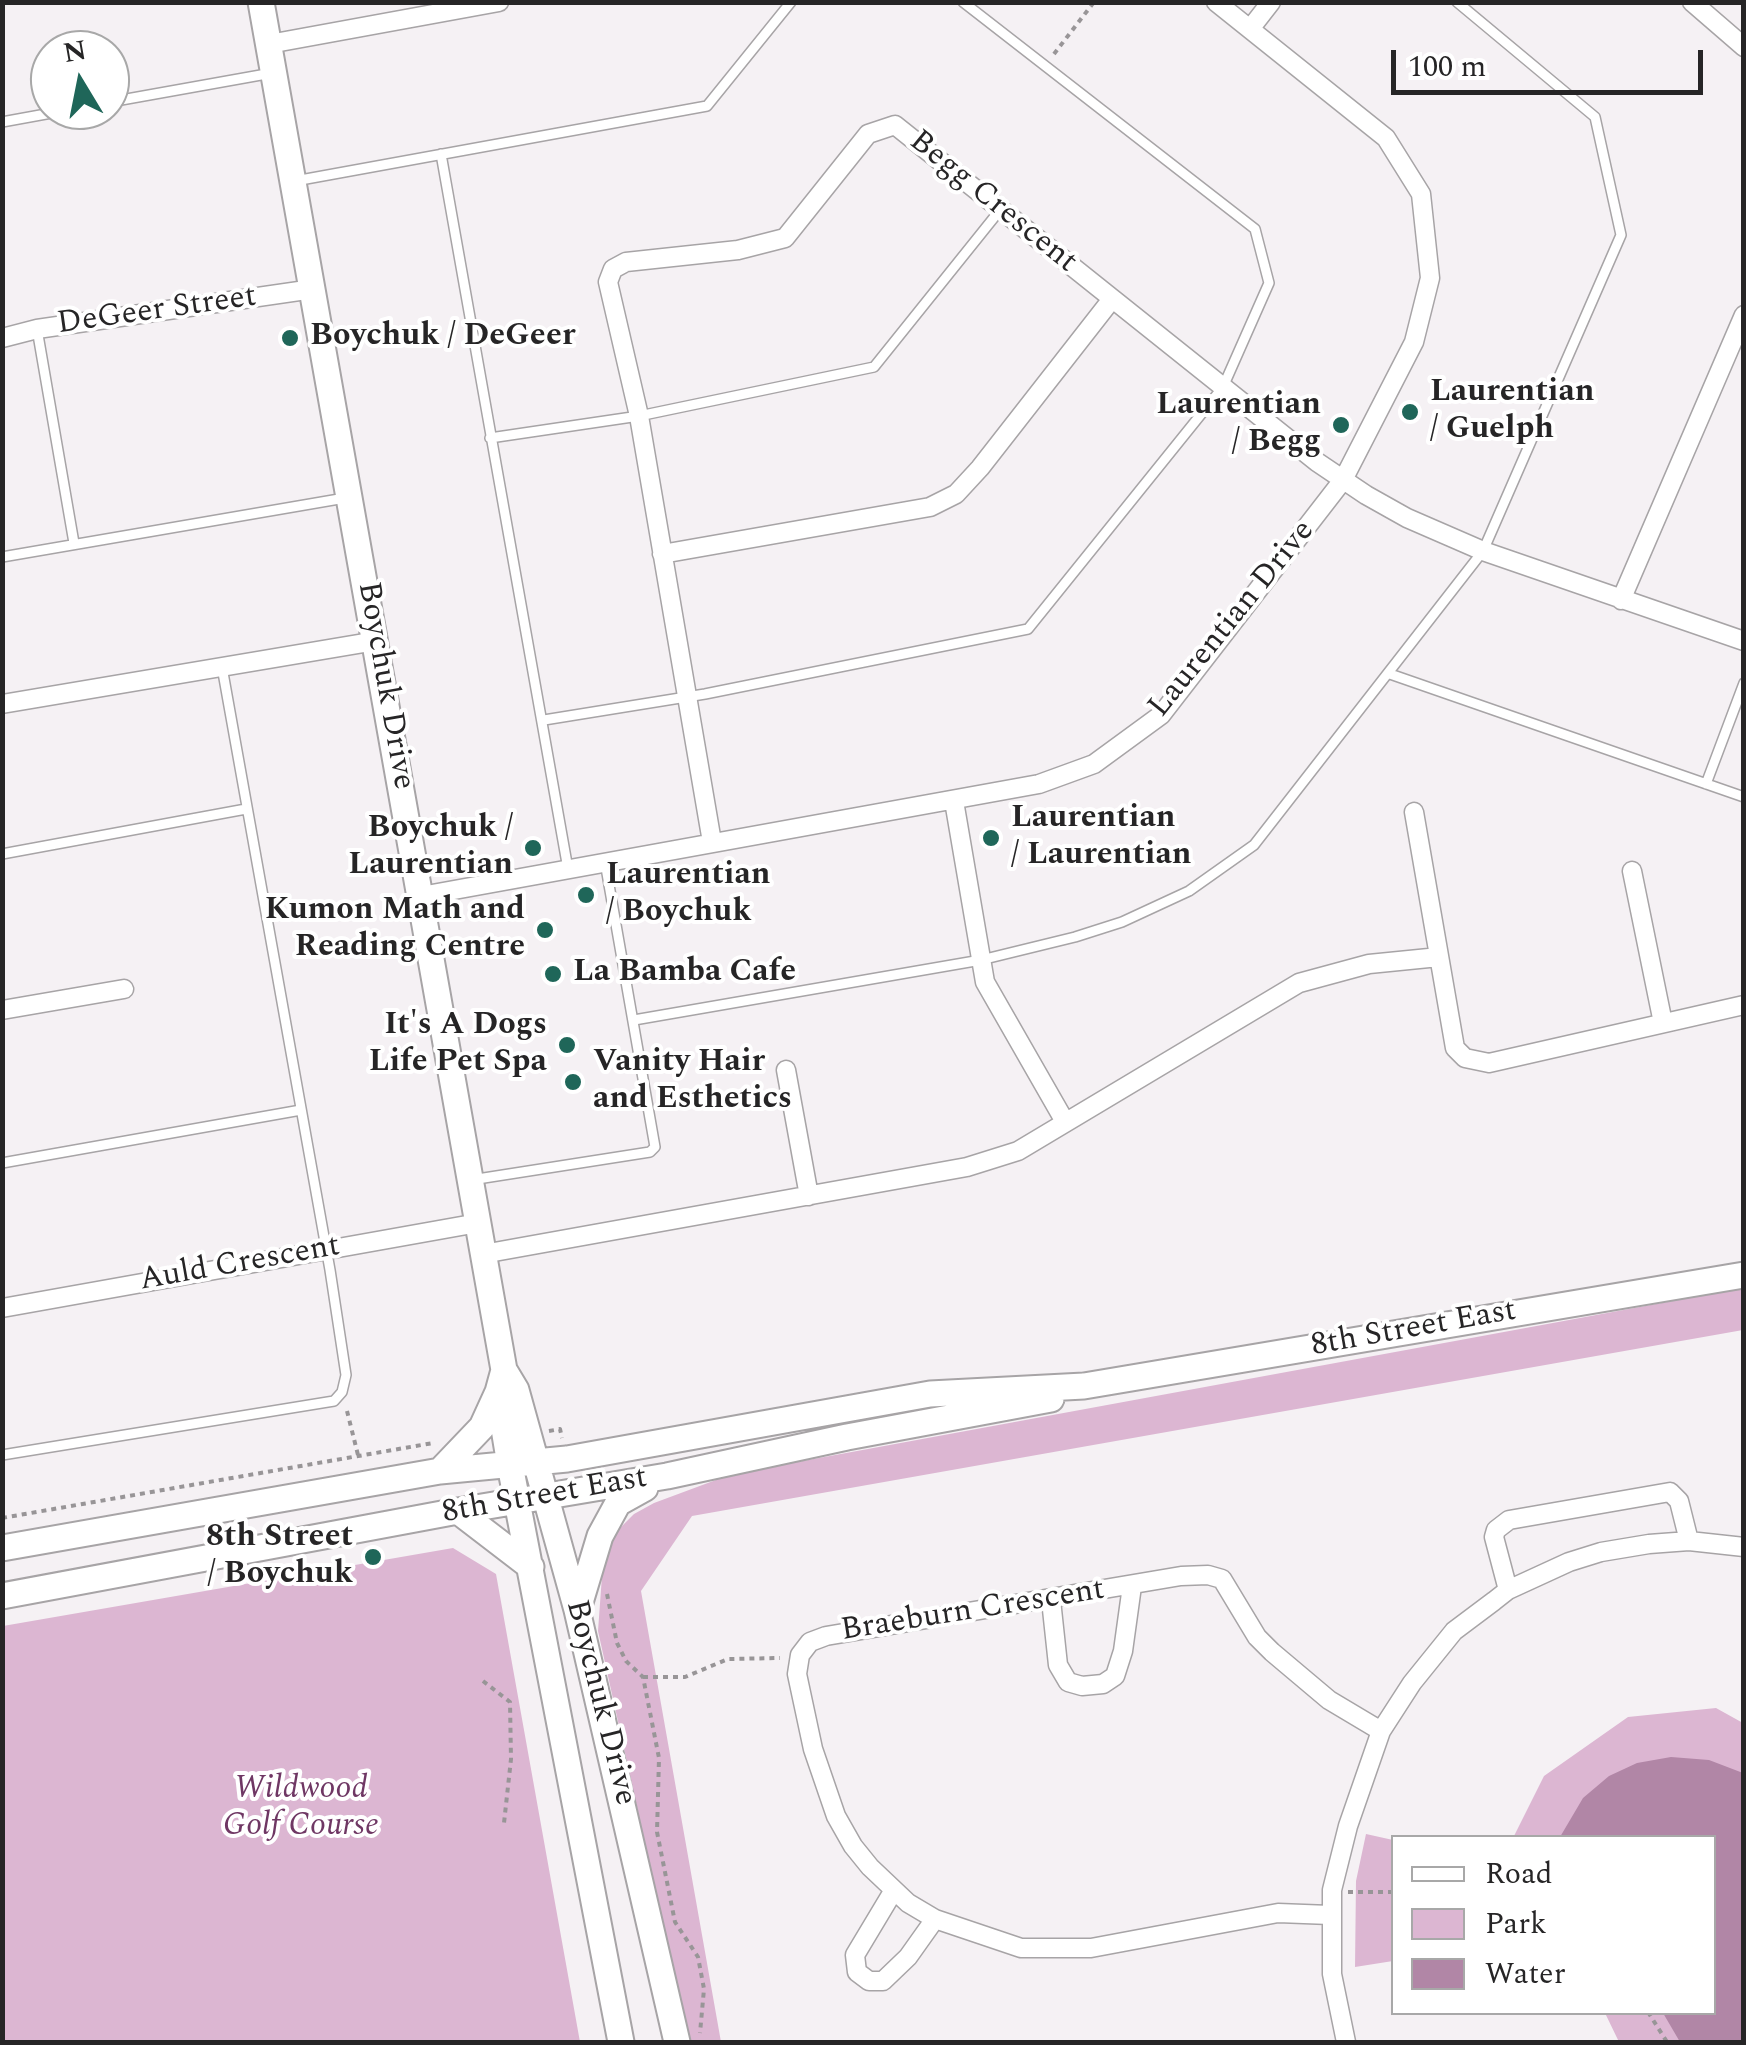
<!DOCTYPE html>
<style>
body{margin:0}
#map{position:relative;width:1746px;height:2045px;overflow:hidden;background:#f5f1f4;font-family:Spectral,serif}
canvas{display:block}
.frame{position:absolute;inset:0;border:5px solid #262526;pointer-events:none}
.legend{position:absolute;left:1391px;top:1835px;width:325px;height:180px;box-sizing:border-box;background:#fff;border:2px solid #a8a8a8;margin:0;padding:12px 18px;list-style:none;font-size:30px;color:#262526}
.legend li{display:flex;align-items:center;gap:20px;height:50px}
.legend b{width:50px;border:2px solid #a8a8a8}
.north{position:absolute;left:30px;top:30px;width:100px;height:100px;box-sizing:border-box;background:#fff;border:2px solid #a8a8a8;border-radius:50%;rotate:350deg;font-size:28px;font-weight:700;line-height:40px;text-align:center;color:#262526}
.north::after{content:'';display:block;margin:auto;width:35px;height:45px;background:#1f6659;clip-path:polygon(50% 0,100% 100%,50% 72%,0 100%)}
.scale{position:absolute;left:1391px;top:50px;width:312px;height:45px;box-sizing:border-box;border:5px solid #262526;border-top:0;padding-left:12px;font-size:30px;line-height:35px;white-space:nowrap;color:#262526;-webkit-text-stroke:8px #fff;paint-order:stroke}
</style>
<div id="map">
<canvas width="1746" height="2045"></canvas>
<div class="frame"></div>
<ul class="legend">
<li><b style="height:12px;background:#fff"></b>Road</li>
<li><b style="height:28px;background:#dcb6d2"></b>Park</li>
<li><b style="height:28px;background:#b186a6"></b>Water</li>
</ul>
<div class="north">N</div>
<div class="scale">100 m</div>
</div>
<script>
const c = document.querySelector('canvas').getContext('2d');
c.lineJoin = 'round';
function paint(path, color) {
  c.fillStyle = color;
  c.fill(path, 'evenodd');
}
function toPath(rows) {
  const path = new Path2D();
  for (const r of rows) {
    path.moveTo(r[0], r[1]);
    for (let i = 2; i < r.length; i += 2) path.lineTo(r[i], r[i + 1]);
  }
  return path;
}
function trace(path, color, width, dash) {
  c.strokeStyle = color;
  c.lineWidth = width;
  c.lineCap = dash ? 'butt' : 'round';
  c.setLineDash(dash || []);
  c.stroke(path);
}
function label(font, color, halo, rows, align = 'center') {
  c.font = font + ' Spectral,serif';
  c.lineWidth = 8;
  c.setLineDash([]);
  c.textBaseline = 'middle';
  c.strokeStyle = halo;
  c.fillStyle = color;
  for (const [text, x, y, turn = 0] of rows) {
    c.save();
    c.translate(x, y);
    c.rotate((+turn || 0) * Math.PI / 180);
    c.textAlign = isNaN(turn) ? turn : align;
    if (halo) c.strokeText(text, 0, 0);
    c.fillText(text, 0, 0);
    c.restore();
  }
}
const green = toPath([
 [1743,1288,1743,1330,692,1516,641,1591,721,2042,689,2042,598,1631,603,1562,614,1534,634,1514,654,1503,732,1474],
 [453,1548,496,1574,580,2042,3,2042,3,1626],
 [1716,1708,1743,1723,1743,2042,1619,2042,1605,2013,1714,2012,1714,1838,1513,1838,1544,1776,1628,1717],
 [1366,1834,1393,1840,1393,1961,1355,1967,1356,1881]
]);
const water = toPath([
 [1671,1757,1709,1760,1743,1773,1743,2042,1680,2042,1663,2013,1714,2012,1714,1838,1560,1837,1583,1798,1609,1776,1637,1763]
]);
const path = toPath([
 [1054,54,1094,2],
 [347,1411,358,1455],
 [549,1431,560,1429,562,1438],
 [2,1518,433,1443],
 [607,1594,617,1643,626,1661,643,1677,659,1758,657,1832,675,1922,698,1957,704,1989,700,2033],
 [643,1677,685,1677,728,1659,780,1658],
 [483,1681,510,1702,511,1759,504,1823],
 [1348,1892,1394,1892],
 [1648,2012,1667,2042]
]);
const lane = toPath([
 [110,102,272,73],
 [2,122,68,110],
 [441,154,568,869],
 [295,181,707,106,791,2],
 [37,329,74,543],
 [490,438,639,416,874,367,1000,210],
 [2,557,345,498],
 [1390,674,1744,797],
 [544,720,705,694,1028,629,1223,387,1269,283,1255,229,963,2],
 [1706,784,1744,683],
 [2,854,246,809],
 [634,1020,981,960,1075,937,1122,922,1189,891,1254,845,1483,551,1621,235,1595,117,1457,2],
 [2,1163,301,1110],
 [471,1180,650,1152,655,1147,605,862],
 [2,1455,334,1401,342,1392,346,1375,330,1270,222,667]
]);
const street = toPath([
 [1692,2,1744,47],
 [1250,29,1271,2],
 [269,44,499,2],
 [2,338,37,329,313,289],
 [662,554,930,507,956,494,980,468,1112,299],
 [1621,600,1744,315],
 [2,704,376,641],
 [954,801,985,982,1064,1120],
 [1414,812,1455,1048,1465,1058,1489,1063,1744,1005],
 [712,842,639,416,608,282,613,269,626,262,738,250,785,238,868,134,895,125,1317,462,1366,495,1407,518,1483,551,1744,641],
 [1632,871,1663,1023],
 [421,896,1039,784,1094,764,1161,715,1343,480,1414,342,1430,278,1421,194,1386,138,1216,2],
 [2,1010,124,989],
 [786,1070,809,1196],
 [483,1254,967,1167,1018,1151,1299,983,1369,964,1439,957],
 [2,1308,478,1223],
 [1508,1590,1494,1537,1496,1530,1509,1520,1670,1492,1679,1501,1689,1541],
 [1051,1600,1058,1665,1068,1682,1082,1686,1103,1684,1115,1676,1123,1651,1132,1586],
 [894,1890,855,1955,857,1972,869,1981,883,1981,908,1957,935,1919],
 [1330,1915,1278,1913,1091,1948,1021,1948,935,1919,908,1903,870,1867,853,1846,836,1816,813,1749,797,1674,800,1655,810,1642,826,1636,1181,1576,1208,1575,1222,1579,1257,1637,1272,1652,1329,1700,1381,1731],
 [1346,2042,1332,1974,1332,1890,1348,1826,1381,1731,1412,1683,1454,1631,1494,1601,1508,1590,1569,1562,1601,1552,1649,1544,1689,1541,1744,1547]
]);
const secondary = toPath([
 [261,2,504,1370,516,1390,577,1610,677,2042],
 [504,1370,498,1392,510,1465,621,2042],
 [440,1471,482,1427,498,1392],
 [458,1511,531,1567],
 [2,1548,440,1471,567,1459,930,1394,1084,1386,1744,1275],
 [2,1596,458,1511,667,1476,847,1437,1051,1399],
 [578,1609,600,1536,618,1503,645,1488]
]);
const markers = [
 [290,338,10,"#1f6659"],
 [1410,412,10,"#1f6659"],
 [1341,425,10,"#1f6659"],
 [991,838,10,"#1f6659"],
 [533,848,10,"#1f6659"],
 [586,895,10,"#1f6659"],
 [545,930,10,"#1f6659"],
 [553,974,10,"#1f6659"],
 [567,1045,10,"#1f6659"],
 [573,1082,10,"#1f6659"],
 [373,1557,10,"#1f6659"]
];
const streetNames = [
 ["Begg Crescent",992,203,39],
 ["DeGeer Street",157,312,-8],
 ["Laurentian Drive",1233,620,-51],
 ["Boychuk Drive",384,686,80],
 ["Auld Crescent",240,1265,-10],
 ["8th Street East",1414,1330,-10],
 ["8th Street East",545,1497,-10],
 ["Braeburn Crescent",973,1612,-9],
 ["Boychuk Drive",599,1703,76]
];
const poiNames = [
 ["Boychuk / DeGeer",310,338],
 ["Laurentian",1430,394],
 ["/ Guelph",1430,431],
 ["Laurentian",1321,407,"right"],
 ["/ Begg",1321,444,"right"],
 ["Laurentian",1011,820],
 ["/ Laurentian",1011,857],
 ["Boychuk /",513,830,"right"],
 ["Laurentian",513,867,"right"],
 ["Laurentian",606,877],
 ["/ Boychuk",606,914],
 ["Kumon Math and",525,912,"right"],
 ["Reading Centre",525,949,"right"],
 ["La Bamba Cafe",573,974],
 ["It's A Dogs",547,1027,"right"],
 ["Life Pet Spa",547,1064,"right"],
 ["Vanity Hair",593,1064],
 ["and Esthetics",593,1101],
 ["8th Street",353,1539,"right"],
 ["/ Boychuk",353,1576,"right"]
];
const parkNames = [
 ["Wildwood",301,1791],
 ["Golf Course",301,1828]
];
paint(green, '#dcb6d2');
paint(water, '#b186a6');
trace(lane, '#a7a4a6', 12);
trace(street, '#a7a4a6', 21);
trace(secondary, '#a7a4a6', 29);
trace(path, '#989597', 4, [5, 5]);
trace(lane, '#fff', 9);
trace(street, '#fff', 18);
trace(secondary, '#fff', 25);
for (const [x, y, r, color] of markers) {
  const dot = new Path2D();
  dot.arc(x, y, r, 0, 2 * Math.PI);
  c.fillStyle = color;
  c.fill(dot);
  trace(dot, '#fff', 4);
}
label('32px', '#262526', '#fff', streetNames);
label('bold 32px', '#262526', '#fff', poiNames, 'left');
label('italic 32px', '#6f3764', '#fff', parkNames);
</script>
